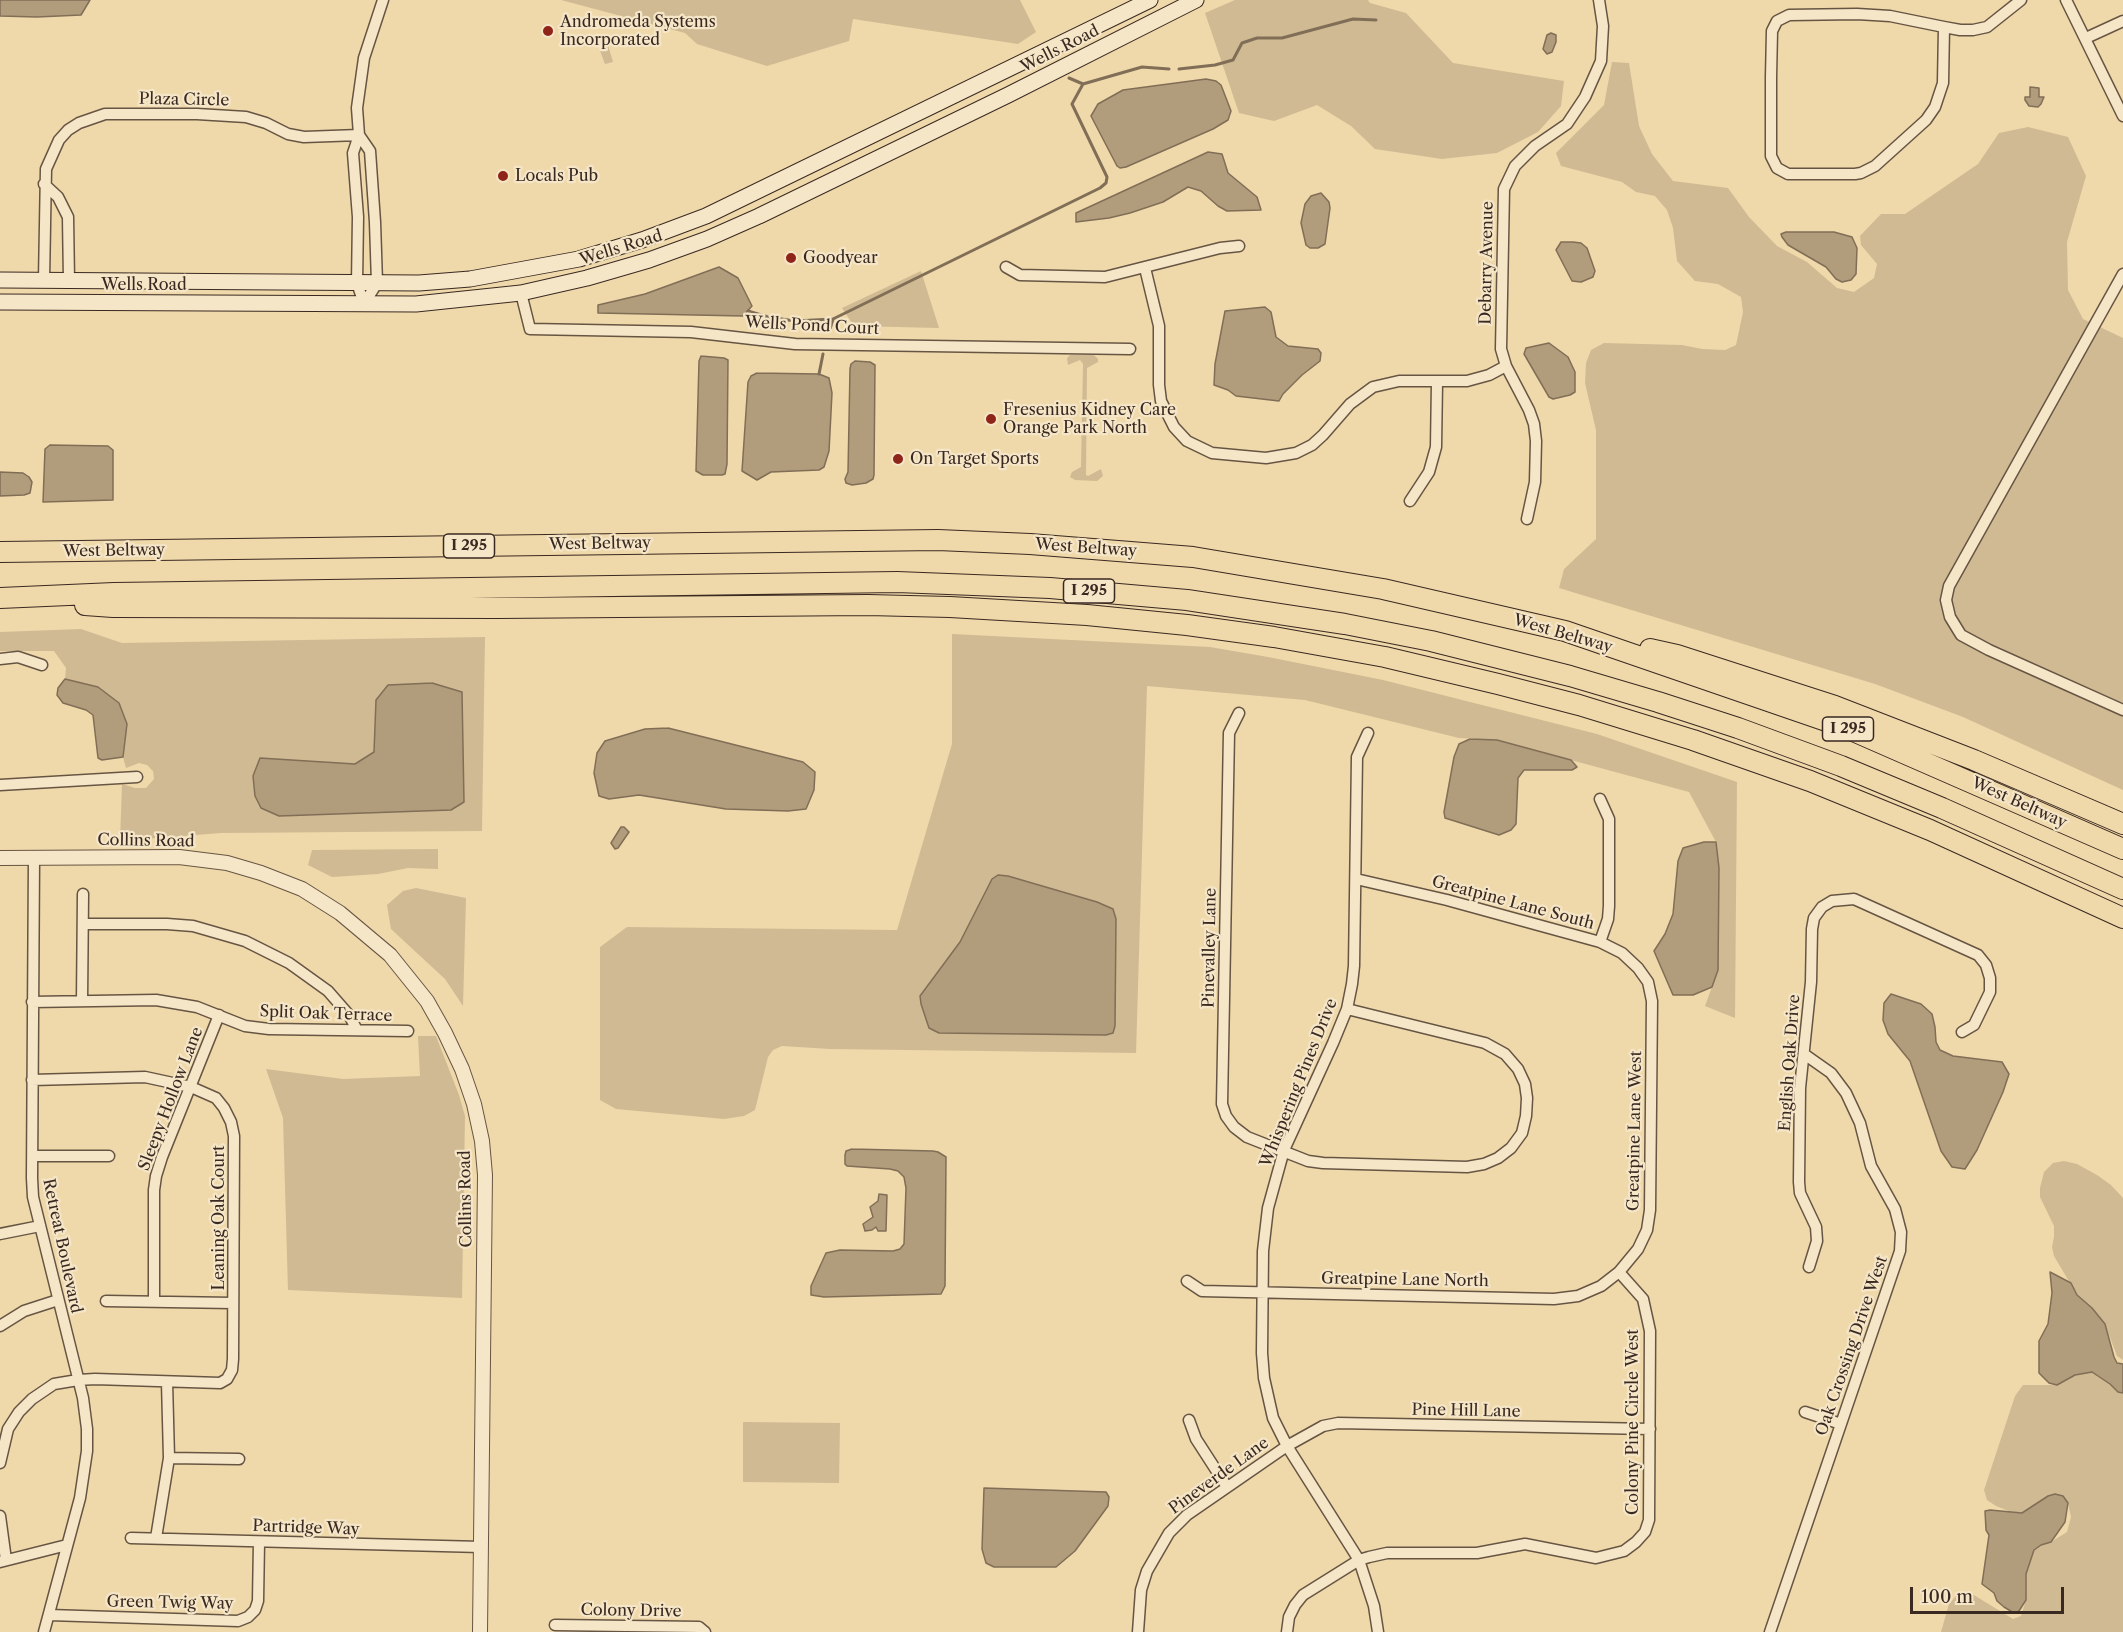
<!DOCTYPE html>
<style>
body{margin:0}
#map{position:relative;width:2123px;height:1632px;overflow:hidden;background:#efd8aa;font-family:"Libre Caslon Text",serif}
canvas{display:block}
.scale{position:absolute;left:1910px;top:1587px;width:154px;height:27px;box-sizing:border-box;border:3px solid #3a2921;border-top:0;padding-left:8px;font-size:18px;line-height:21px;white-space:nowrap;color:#3a2921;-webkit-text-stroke:4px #f5e6c8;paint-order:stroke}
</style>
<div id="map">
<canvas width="2123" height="1632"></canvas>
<div class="scale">100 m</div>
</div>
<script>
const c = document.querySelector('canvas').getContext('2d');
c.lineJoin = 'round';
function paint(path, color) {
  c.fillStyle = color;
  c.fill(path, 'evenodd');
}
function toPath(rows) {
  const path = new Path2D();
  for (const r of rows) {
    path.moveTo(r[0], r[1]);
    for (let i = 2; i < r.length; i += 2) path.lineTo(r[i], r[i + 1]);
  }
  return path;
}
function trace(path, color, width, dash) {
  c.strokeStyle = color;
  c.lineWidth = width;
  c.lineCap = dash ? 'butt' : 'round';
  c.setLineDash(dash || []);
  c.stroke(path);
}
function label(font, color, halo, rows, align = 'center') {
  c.font = font + ' "Libre Caslon Text",serif';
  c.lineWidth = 4.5;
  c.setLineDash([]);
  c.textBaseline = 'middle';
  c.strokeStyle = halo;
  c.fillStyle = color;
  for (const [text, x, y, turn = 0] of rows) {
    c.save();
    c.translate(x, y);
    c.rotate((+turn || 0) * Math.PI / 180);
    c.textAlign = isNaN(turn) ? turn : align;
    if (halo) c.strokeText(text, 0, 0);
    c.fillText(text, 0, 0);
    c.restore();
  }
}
const green = toPath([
 [561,0,1020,0,1036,32,1018,44,853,19,849,41,767,66,697,44,685,33],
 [1235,0,1368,0,1370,3,1406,13,1453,63,1564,81,1561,106,1538,132,1497,153,1442,159,1375,149,1351,126,1317,105,1274,121,1239,113,1205,13],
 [608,45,613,62,605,64,599,48],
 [1612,62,1629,63,1639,126,1652,154,1673,181,1728,188,1749,217,1777,246,1807,262,1837,288,1854,292,1874,278,1877,264,1861,245,1860,236,1881,214,1905,214,1978,164,1999,133,2028,127,2068,137,2086,176,2067,242,2068,290,2083,319,2123,338,2123,790,1963,717,1875,684,1559,588,1564,569,1596,539,1596,430,1585,383,1586,363,1591,350,1604,343,1682,345,1702,349,1725,350,1736,345,1743,312,1741,297,1718,284,1695,281,1677,261,1673,228,1667,210,1655,196,1636,192,1622,182,1561,166,1556,153,1604,105],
 [921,271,939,328,854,326,842,308],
 [1070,355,1094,355,1098,359,1098,362,1087,368,1086,475,1088,476,1101,469,1103,476,1097,481,1075,480,1070,477,1072,472,1081,467,1083,364,1080,360,1068,365,1067,358],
 [81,629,122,643,485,637,482,831,221,833,120,841,122,784,135,788,146,788,154,779,153,771,147,765,139,763,126,768,123,757,127,724,98,687,65,679,66,668,54,651,0,651,0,632],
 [376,700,451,810,260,758,355,764,374,752],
 [952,634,1210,647,1268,657,1383,680,1597,734,1737,782,1735,1018,1705,1006,1718,970,1719,868,1716,842,1689,792,1497,740,1459,738,1305,700,1147,686,1136,1053,830,1049,782,1046,773,1050,768,1057,755,1110,744,1116,724,1119,616,1109,600,1100,600,947,627,927,897,930,952,744],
 [998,875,1008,876,1097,902,1113,909,1116,919,1115,1026,1110,1035,939,1033,920,996,960,942],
 [438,849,438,869,408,868,378,874,332,877,308,865,312,850],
 [416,888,466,898,463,1006,445,979,391,929,387,905,403,891],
 [418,1036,436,1036,459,1095,465,1116,462,1298,288,1290,283,1118,266,1069,343,1079,420,1076],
 [2064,1161,2077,1164,2097,1175,2111,1185,2123,1198,2123,1360,2117,1356,2105,1324,2092,1308,2077,1295,2054,1256,2052,1247,2054,1237,2054,1226,2040,1197,2040,1188,2044,1172,2053,1163],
 [2084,1372,2092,1372,2110,1384,2118,1392,2123,1393,2123,1632,1941,1632,1949,1604,1958,1594,1969,1592,2013,1619,2021,1616,2026,1600,2026,1574,2030,1560,2034,1550,2041,1545,2051,1542,2067,1532,2071,1517,2068,1503,2063,1496,2048,1496,2022,1513,2014,1513,1996,1506,1987,1500,1984,1490,2015,1396,2023,1385,2057,1385,2074,1375],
 [743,1422,840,1423,839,1483,743,1482]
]);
const water = toPath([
 [0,0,90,0,81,15,37,17,0,16,0,0],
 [1551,33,1556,35,1556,42,1552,52,1547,54,1543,49,1547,35,1551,33],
 [1206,79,1216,81,1221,85,1231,111,1228,120,1213,129,1126,167,1120,168,1117,166,1091,116,1098,104,1123,90,1206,79],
 [2030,87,2039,88,2039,97,2044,97,2041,104,2038,107,2029,106,2025,100,2025,97,2030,97,2030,87],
 [1208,152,1222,154,1228,173,1257,197,1261,210,1227,211,1218,206,1201,191,1188,187,1163,202,1130,213,1109,218,1076,222,1076,213,1208,152],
 [1321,193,1329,202,1330,208,1325,244,1318,248,1310,248,1306,245,1301,223,1305,204,1311,196,1321,193],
 [1786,232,1834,232,1852,237,1857,248,1856,274,1851,280,1842,282,1836,279,1826,267,1788,245,1782,237,1781,234,1786,232],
 [1561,242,1573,242,1581,243,1587,248,1595,271,1593,277,1581,282,1572,281,1556,250,1561,242],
 [719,267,738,278,752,306,743,316,598,313,598,305,645,294,719,267],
 [1265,307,1271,312,1276,337,1288,346,1318,349,1321,353,1320,361,1302,375,1283,394,1279,401,1236,396,1228,390,1214,385,1215,364,1225,311,1265,307],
 [1549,343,1568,357,1575,372,1575,392,1570,395,1553,399,1549,397,1524,354,1526,348,1549,343],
 [701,356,724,358,728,360,727,464,725,474,722,475,703,475,696,471,699,361,701,356],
 [855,361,870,362,875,365,874,475,873,479,866,483,852,485,846,483,845,479,848,472,850,369,851,364,855,361],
 [757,373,819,374,829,378,832,393,829,451,824,467,819,470,771,472,757,480,742,471,748,382,751,376,757,373],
 [50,445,108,446,113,450,113,500,43,502,45,449,50,445],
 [0,472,23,473,29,477,32,482,30,493,24,495,0,496,0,472],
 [65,679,98,687,119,703,127,724,123,757,102,760,98,758,93,715,86,710,63,703,57,695,58,688,65,679],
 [432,683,462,692,464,802,451,810,279,816,261,808,255,796,253,776,260,758,355,764,374,752,376,700,388,685,432,683],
 [668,728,803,762,815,772,814,790,806,809,788,811,726,809,639,795,609,799,599,796,594,773,597,753,605,741,645,729,668,728],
 [1470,739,1497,740,1571,760,1577,767,1572,770,1524,770,1518,778,1516,824,1511,830,1499,835,1445,818,1444,812,1454,757,1459,744,1470,739],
 [621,827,624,827,629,832,618,848,615,849,611,843,621,827],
 [1704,842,1716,842,1719,868,1718,970,1712,987,1693,995,1673,995,1654,951,1665,934,1673,914,1678,861,1683,848,1704,842],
 [998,875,1008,876,1097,902,1113,909,1116,919,1115,1026,1113,1033,1106,1035,939,1033,929,1028,921,1004,920,996,960,942,992,879,998,875],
 [1891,994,1921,1004,1932,1014,1935,1027,1936,1042,1940,1050,1953,1056,2002,1062,2009,1074,2003,1092,1977,1150,1965,1169,1952,1167,1941,1151,1910,1061,1888,1034,1883,1020,1884,1003,1891,994],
 [852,1149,933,1151,938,1152,946,1157,945,1286,941,1294,824,1297,811,1295,811,1286,826,1253,840,1250,893,1251,900,1249,904,1244,906,1188,904,1177,898,1171,890,1169,847,1166,845,1164,845,1155,846,1151,852,1149],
 [879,1194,887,1195,886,1231,878,1231,876,1227,872,1230,865,1231,863,1224,873,1217,870,1207,878,1201,879,1194],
 [2050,1272,2071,1283,2077,1295,2092,1308,2105,1324,2114,1357,2117,1363,2123,1364,2123,1393,2118,1392,2110,1384,2092,1372,2075,1375,2057,1385,2049,1383,2039,1373,2039,1341,2048,1324,2052,1293,2050,1272],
 [984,1488,1106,1492,1109,1497,1108,1506,1075,1551,1056,1567,994,1567,986,1563,982,1549,984,1488],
 [2055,1494,2063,1496,2068,1503,2065,1522,2051,1542,2041,1545,2034,1550,2026,1574,2026,1600,2019,1611,2014,1613,2004,1607,1997,1601,1994,1593,1982,1584,1989,1535,1986,1530,1985,1511,1990,1510,2022,1513,2048,1496,2055,1494]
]);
const stream = toPath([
 [1179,69,1215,65,1233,60,1242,43,1257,38,1282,38,1353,19,1376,20],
 [1083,84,1142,67,1169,69],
 [748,311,768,317,795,321,833,319,1100,188,1106,183,1107,177,1072,104,1083,84,1069,78],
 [830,329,833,319],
 [819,374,823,354]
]);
const minor = toPath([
 [2066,0,2123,116],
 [1944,27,1943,83,1935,107,1926,120,1875,166,1861,173,1855,174,1788,174,1777,168,1771,156,1771,77,1772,31,1777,21,1789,15,1857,14,1890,16,1944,27,1960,30,1973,30,1987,27,2021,0],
 [2086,38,2123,21],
 [359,135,370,151,375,222,377,283,364,304,357,283,358,217,353,153,359,135,357,108,364,58,383,0],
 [44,184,58,197,68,217,69,281],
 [1006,267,1020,275,1105,277,1220,248,1239,246],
 [1145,268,1159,326,1159,385,1161,401,1174,427,1187,441,1212,453,1266,458,1296,453,1312,445,1323,435,1350,404,1373,387,1399,381,1467,381,1489,375,1506,366],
 [2123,274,1949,586,1946,600,1950,617,1961,635,1989,650,2123,710],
 [44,280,46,169,59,140,68,130,79,123,105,114,197,114,246,117,266,123,288,134,304,137,359,135],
 [521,293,530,329,691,332,795,344,1130,349],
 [1410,501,1429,472,1436,447,1437,382],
 [1527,519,1535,482,1536,441,1534,424,1529,410,1506,366,1501,349,1504,189,1515,166,1535,146,1567,124,1585,97,1601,61,1603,26,1599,0],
 [0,659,18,657,42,665],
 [1239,713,1229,733,1222,1104,1226,1116,1234,1127,1247,1137,1308,1161,1323,1163,1467,1167,1484,1164,1498,1158,1511,1148,1522,1133,1526,1116,1527,1098,1525,1084,1518,1069,1505,1054,1485,1043,1347,1009],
 [1368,733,1357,757,1354,966,1352,984,1347,1009,1333,1043,1284,1150,1268,1208,1263,1251,1262,1353,1264,1378,1273,1418,1287,1446,1359,1560,1374,1606,1378,1632],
 [0,785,137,777],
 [34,858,32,1178,33,1197,83,1398,87,1429,87,1451,80,1498,44,1632],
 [84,924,167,924,193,926,245,941,289,963,328,991,349,1015,357,1030],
 [1600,942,1608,919,1609,906,1609,819,1600,799],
 [82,1001,83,894],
 [32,1002,156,1000,197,1007,245,1026,269,1029,408,1031],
 [33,1156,109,1156],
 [0,1234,40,1226],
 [1809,1267,1817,1241,1816,1227,1800,1193,1799,1182,1800,1088,1811,982,1812,929,1814,918,1822,907,1832,901,1854,899,1978,955,1986,965,1990,978,1990,992,1974,1025,1962,1032],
 [1187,1281,1202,1291,1554,1299,1578,1296,1601,1286,1619,1272,1638,1249,1647,1230,1650,1210,1652,1001,1648,982,1638,968,1622,953,1600,942,1447,900,1356,879],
 [106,1301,233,1303],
 [154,1301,154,1190,156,1176,162,1157,219,1015],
 [0,1326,24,1311,58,1300],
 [1805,1412,1841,1424],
 [1189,1420,1196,1439,1227,1487],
 [169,1458,239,1459],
 [0,1463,8,1429,19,1412,32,1399,54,1384,78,1380,95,1379,220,1383,227,1379,232,1370,233,1359,234,1136,231,1122,224,1108,216,1098,191,1087,145,1077,32,1080],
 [0,1516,6,1560],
 [131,1538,481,1547],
 [156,1538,169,1458,167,1382],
 [0,1562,67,1545],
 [49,1615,238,1621,248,1617,255,1610,258,1601,259,1542],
 [555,1625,699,1627,705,1632],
 [1138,1632,1141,1590,1147,1571,1169,1533,1187,1515,1287,1446,1323,1426,1338,1423,1650,1429],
 [1287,1632,1289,1617,1295,1605,1303,1595,1359,1560,1369,1557,1387,1553,1477,1553,1525,1544,1596,1558,1624,1551,1636,1542,1645,1532,1649,1520,1650,1331,1643,1299,1619,1272],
 [1770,1632,1900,1251,1901,1232,1895,1209,1871,1166,1860,1123,1846,1093,1831,1073,1804,1054]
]);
const tertiary = toPath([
 [0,858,179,857,227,863,261,873,302,889,340,913,390,955,427,1001,445,1033,462,1069,474,1104,482,1141,485,1175,480,1632]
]);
const secondary = toPath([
 [0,280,419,283,470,279,579,259,642,240,706,216,1150,0],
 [0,302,416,304,521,293,587,278,649,260,707,239,759,216,1008,95,1196,0]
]);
const motorway = toPath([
 [0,552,938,540,1030,544,1193,557,1383,589,1565,631,1844,727,2123,849],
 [0,598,114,593,897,582,1050,588,1187,600,1345,624,1431,641,1570,676,1658,702,1738,728,1841,766,1942,808,2123,889],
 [85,605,113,607,498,608,868,605,950,607,1087,615,1187,625,1274,637,1385,657,1498,684,1579,705,1693,740,1810,781,1930,830,2123,918],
 [1650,649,1677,655,1835,706,1974,760,2123,824]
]);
const markers = [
 [548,31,6,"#8f2418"],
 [503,176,6,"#8f2418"],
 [791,258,6,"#8f2418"],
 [991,419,6,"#8f2418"],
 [898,459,6,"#8f2418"]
];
const shields = [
 [469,546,51],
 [1089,591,51],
 [1848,729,51]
];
const shieldNames = [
 ["I 295",469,546],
 ["I 295",1089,591],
 ["I 295",1848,729]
];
const poiNames = [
 ["Andromeda Systems",560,22],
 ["Incorporated",560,40],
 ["Locals Pub",515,176],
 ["Goodyear",803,258],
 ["Fresenius Kidney Care",1003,410],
 ["Orange Park North",1003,428],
 ["On Target Sports",910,459]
];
const streetNames = [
 ["Wells Road",1060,49,-27],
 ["Plaza Circle",184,100,1],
 ["Wells Road",621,248,-17],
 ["Debarry Avenue",1487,263,-89],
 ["Wells Road",144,285],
 ["Wells Pond Court",812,326,3],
 ["West Beltway",600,544,-1],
 ["West Beltway",1086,548,4],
 ["West Beltway",114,551,-1],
 ["West Beltway",1563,634,16],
 ["West Beltway",2019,803,24],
 ["Collins Road",146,841,1],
 ["Greatpine Lane South",1513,903,15],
 ["Pinevalley Lane",1210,948,-89],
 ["Split Oak Terrace",326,1014,2],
 ["English Oak Drive",1790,1063,-86],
 ["Whispering Pines Drive",1299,1083,-68],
 ["Sleepy Hollow Lane",171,1099,-69],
 ["Greatpine Lane West",1635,1131,-89],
 ["Collins Road",466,1199,-91],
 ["Leaning Oak Court",219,1218,-90],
 ["Retreat Boulevard",62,1246,78],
 ["Greatpine Lane North",1405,1280,1],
 ["Oak Crossing Drive West",1852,1346,-71],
 ["Pine Hill Lane",1466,1411,1],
 ["Colony Pine Circle West",1633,1422,-90],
 ["Pineverde Lane",1219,1476,-36],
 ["Partridge Way",306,1528,2],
 ["Green Twig Way",170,1603,1],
 ["Colony Drive",631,1611,1]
];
paint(green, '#d0ba93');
paint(water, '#b19c7b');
trace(water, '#816e57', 1.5);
trace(stream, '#816e57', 3);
trace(minor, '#675543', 13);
trace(tertiary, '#675543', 16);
trace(secondary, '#3a2921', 17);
trace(motorway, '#3a2921', 22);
trace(minor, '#f5e6c8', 10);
trace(tertiary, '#f5e6c8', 14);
trace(secondary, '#f5e6c8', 15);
trace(motorway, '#efd8aa', 20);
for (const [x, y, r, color] of markers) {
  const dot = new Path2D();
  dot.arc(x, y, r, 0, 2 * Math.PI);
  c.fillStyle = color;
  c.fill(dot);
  trace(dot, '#f5e6c8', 2);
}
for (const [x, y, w] of shields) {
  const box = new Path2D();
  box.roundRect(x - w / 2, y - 12, w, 24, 4.5);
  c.fillStyle = '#f5e6c8';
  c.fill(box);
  trace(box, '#3a2921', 1.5);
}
label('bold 15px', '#3a2921', null, shieldNames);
label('16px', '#3a2921', '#f5e6c8', poiNames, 'left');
label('16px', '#3a2921', '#f5e6c8', streetNames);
</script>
